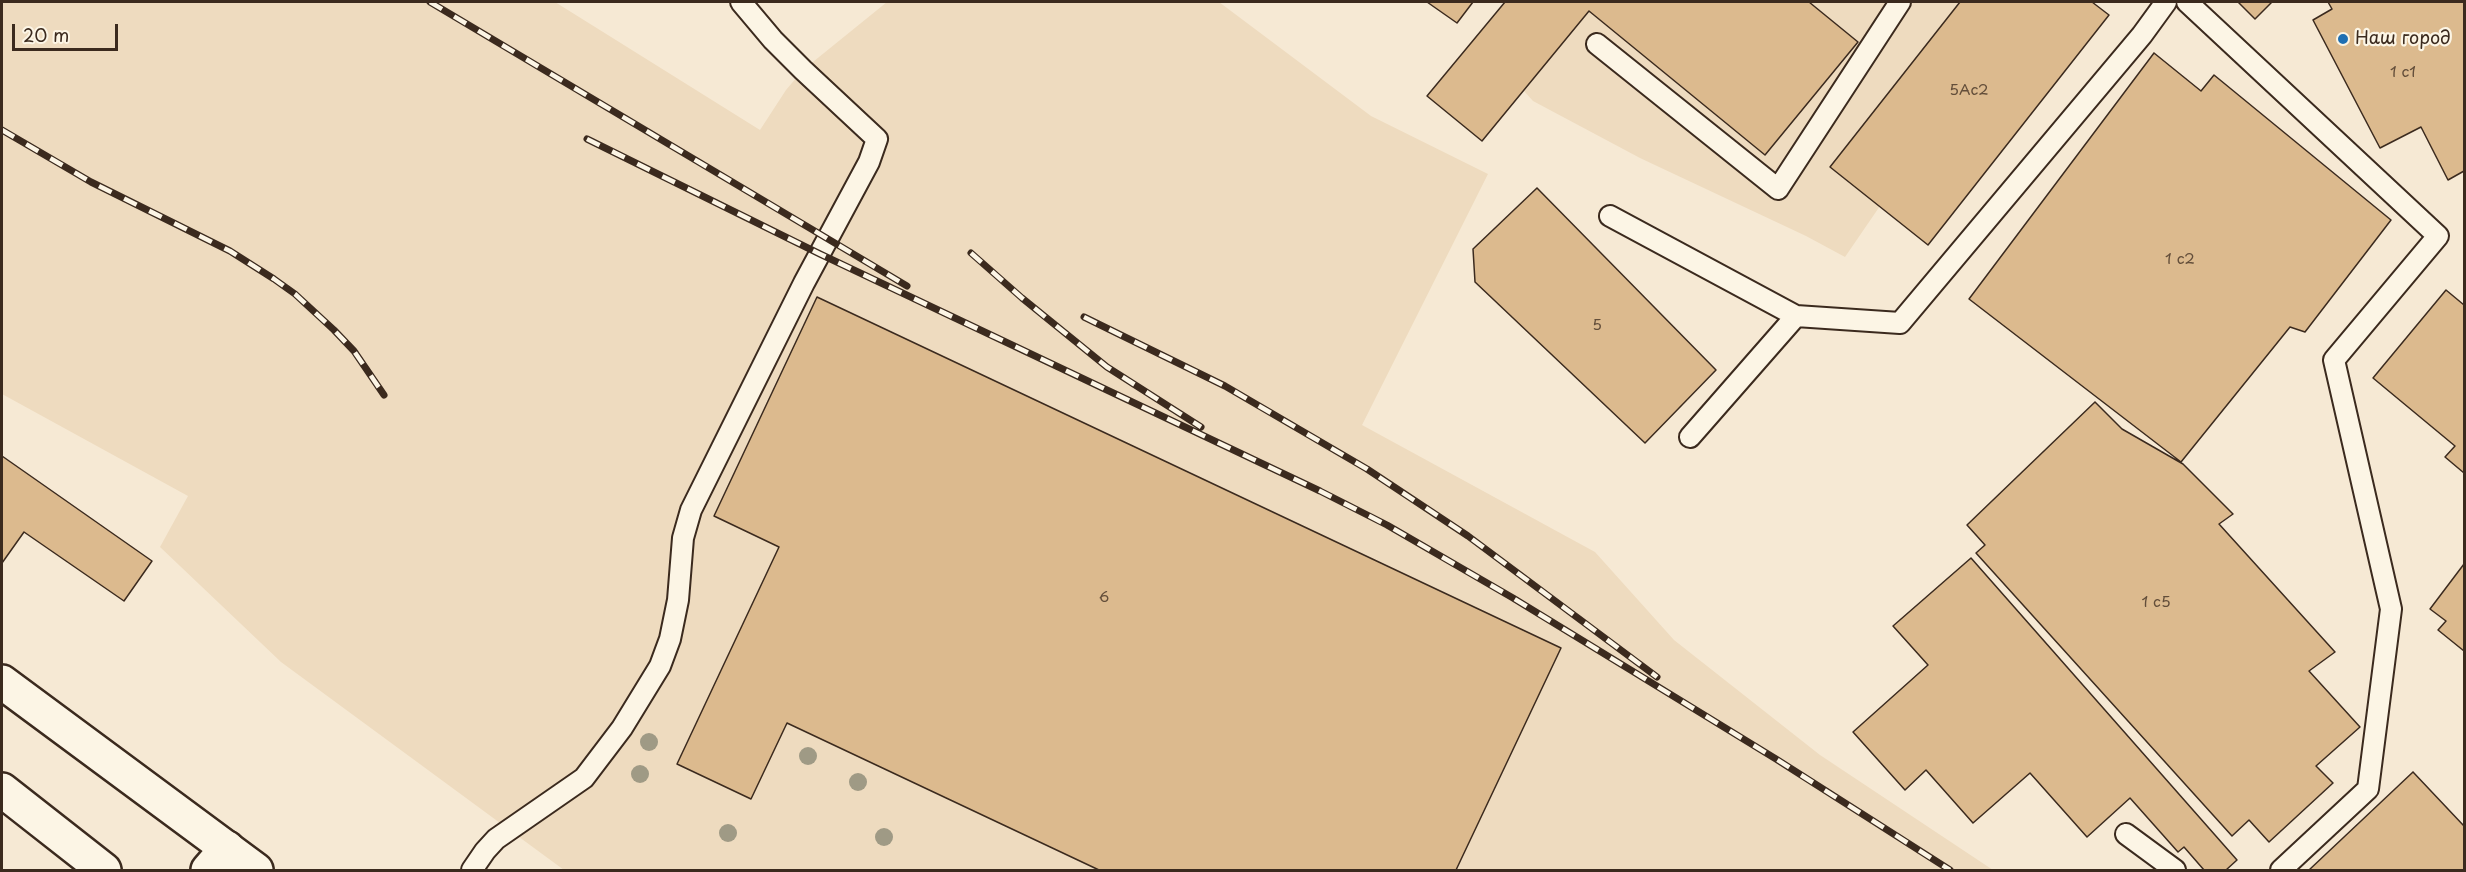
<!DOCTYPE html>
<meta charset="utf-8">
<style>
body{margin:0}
#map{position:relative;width:2466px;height:872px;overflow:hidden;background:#f6e9d4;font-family:"Playpen Sans",sans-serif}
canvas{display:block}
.frame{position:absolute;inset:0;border:3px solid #3b2a1e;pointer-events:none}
.scale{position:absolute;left:12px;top:24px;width:106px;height:27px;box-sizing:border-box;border:3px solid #3b2a1e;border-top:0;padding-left:8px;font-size:18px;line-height:21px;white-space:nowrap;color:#3b2a1e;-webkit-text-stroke:4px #fcf5e5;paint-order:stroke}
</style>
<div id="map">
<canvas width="2466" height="872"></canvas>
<div class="frame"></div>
<div class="scale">20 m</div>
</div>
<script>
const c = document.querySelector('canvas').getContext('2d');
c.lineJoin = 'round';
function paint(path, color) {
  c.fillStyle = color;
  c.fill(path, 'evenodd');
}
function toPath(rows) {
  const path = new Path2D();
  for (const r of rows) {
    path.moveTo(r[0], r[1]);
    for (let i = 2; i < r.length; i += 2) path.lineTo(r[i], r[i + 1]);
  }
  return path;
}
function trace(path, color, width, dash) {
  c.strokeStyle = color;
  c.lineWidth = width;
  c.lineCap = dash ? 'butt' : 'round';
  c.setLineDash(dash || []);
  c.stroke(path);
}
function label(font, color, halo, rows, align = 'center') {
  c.font = font + ' "Playpen Sans",sans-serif';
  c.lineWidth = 4.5;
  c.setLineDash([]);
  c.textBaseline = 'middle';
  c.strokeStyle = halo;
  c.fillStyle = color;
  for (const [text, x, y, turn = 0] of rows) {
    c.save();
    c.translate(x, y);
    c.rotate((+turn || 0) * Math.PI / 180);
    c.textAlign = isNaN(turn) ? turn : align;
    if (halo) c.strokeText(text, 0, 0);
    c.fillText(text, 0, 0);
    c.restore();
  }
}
const built = toPath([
 [2,2,555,2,760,130,786,90,803,70,887,2,1219,2,1371,116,1488,174,1362,425,1595,552,1674,640,1820,755,1993,870,564,870,281,662,160,547,188,496,2,394],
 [1518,2,2027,2,2000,31,1845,257,1806,236,1640,158,1533,101,1488,51]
]);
const building = toPath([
 [1427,2,1473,2,1457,23,1427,2],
 [1505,2,1809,2,1858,42,1765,155,1589,11,1482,141,1427,96,1505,2],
 [1960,2,2092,2,2109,15,1928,245,1830,167,1960,2],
 [2238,2,2272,2,2255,19,2238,2],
 [2328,2,2464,2,2464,171,2448,180,2421,127,2380,148,2313,20,2332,9,2328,2],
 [2154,53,2201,91,2214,75,2391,220,2305,332,2290,327,2181,462,1969,299,2154,53],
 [1537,188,1716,370,1645,443,1475,282,1473,249,1537,188],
 [2446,290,2464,305,2464,473,2445,457,2455,446,2373,378,2446,290],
 [817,297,1561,648,1456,870,1099,870,787,723,751,799,677,764,779,547,714,516,817,297],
 [2095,402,2122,429,2183,464,2233,514,2219,524,2335,652,2309,671,2360,727,2316,766,2333,783,2269,842,2249,820,2232,836,1976,553,1985,545,1967,525,2095,402],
 [2,456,152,561,124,601,24,532,2,563,2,456],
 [1971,558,2237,860,2226,870,2204,870,2184,847,2178,852,2130,798,2087,837,2030,773,1973,823,1926,770,1905,790,1853,732,1928,665,1893,626,1971,558],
 [2464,564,2464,651,2438,630,2446,621,2430,609,2464,564],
 [2413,772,2464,826,2464,870,2309,870,2413,772]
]);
const service = toPath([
 [2187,2,2438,236,2334,360,2391,609,2368,789,2281,870],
 [1597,44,1778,189,1900,2],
 [1610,216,1796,316,1900,323,2142,35,2166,2],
 [1690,437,1796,316],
 [2126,834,2175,870],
 [472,870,485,851,496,839,584,778,622,728,660,666,670,639,678,600,683,538,691,510,804,283,869,162,877,139,803,70,773,40,741,2]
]);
const minor = toPath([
 [2,790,104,870],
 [208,870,227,848]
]);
const secondary = toPath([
 [2,682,256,870]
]);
const rail = toPath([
 [430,2,907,286],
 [2,130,91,182,230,251,274,279,295,294,334,330,354,351,384,395],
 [587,139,820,254,1320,491,1387,525,1513,598,1776,759,1950,870],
 [971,253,1022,298,1107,367,1201,427],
 [1084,317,1225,386,1367,469,1468,536,1657,677]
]);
const trees = [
 [649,742],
 [808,756],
 [640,774],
 [858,782],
 [728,833],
 [884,837]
];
const markers = [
 [2343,39,6,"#1f6fb2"]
];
const numberNames = [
 ["1 с1",2403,73],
 ["5Ас2",1969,91],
 ["1 с2",2180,260],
 ["5",1597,326],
 ["6",1104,598],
 ["1 с5",2156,603]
];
const poiNames = [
 ["Наш город",2355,39]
];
paint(built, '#eedbbf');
paint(building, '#dcba8e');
trace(building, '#3b2a1e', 1.5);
trace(service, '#3b2a1e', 24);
trace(minor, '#3b2a1e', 38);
trace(secondary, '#3b2a1e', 38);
trace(service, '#fcf5e5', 20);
trace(minor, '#fcf5e5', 33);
trace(secondary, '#fcf5e5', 33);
trace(rail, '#3b2a1e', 7);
trace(rail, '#fcf5e5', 4.5, [14]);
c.fillStyle = '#9f9a85';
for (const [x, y] of trees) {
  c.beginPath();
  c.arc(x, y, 9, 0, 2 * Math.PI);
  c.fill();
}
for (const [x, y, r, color] of markers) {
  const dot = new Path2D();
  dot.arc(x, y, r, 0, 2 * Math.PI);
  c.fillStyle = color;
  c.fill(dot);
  trace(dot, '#fcf5e5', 2);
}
label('15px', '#634e3a', null, numberNames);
label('18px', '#3b2a1e', '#fcf5e5', poiNames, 'left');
</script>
